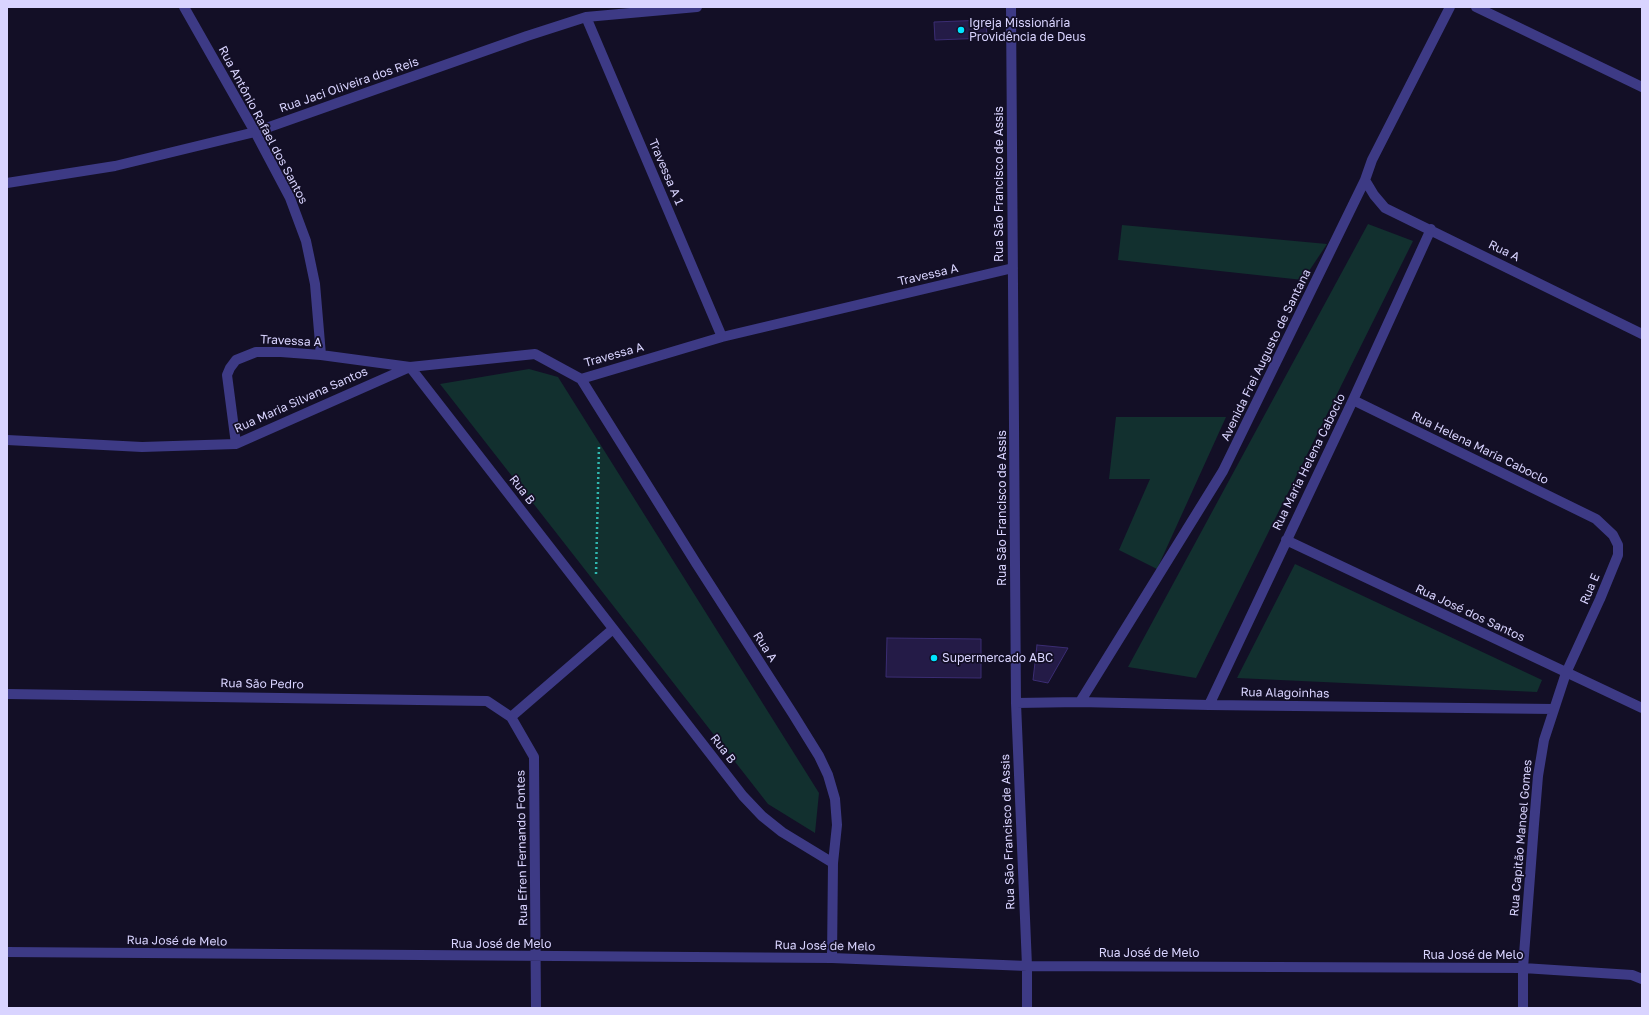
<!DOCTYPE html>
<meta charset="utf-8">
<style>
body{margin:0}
#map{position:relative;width:1649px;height:1015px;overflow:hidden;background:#130f26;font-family:"Golos Text",sans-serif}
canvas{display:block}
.frame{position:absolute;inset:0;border:8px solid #d9d4ff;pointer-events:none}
</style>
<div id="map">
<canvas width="1649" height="1015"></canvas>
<div class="frame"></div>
</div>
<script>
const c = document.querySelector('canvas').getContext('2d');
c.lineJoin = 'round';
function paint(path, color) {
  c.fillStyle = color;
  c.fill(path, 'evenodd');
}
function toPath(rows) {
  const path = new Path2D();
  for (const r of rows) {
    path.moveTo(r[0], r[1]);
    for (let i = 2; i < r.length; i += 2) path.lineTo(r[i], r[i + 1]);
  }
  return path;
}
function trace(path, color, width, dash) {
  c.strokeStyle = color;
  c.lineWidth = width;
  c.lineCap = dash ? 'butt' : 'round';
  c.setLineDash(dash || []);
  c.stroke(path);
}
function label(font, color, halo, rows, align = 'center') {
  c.font = font + ' "Golos Text",sans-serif';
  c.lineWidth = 3.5;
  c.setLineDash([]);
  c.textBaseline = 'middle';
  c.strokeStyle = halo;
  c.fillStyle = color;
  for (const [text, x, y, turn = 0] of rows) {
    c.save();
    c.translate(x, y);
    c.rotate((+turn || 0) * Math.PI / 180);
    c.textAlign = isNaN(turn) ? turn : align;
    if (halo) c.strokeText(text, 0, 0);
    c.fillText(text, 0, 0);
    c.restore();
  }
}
const green = toPath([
 [1368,224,1413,241,1196,678,1128,667],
 [1122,225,1327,244,1303,280,1118,260],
 [529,369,558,377,819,793,815,833,768,804,440,384],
 [1116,417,1226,417,1157,569,1119,550,1150,479,1109,479],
 [1295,564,1542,680,1537,692,1237,678]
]);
const building = toPath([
 [986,20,987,38,935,40,934,22,986,20],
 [887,638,981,639,981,678,886,677,887,638],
 [1037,645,1068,648,1048,683,1033,680,1037,645]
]);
const path = toPath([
 [596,574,599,445]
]);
const minor = toPath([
 [184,7,255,132,290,198,306,241,315,284,321,355],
 [1011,7,1016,703,1027,966,1027,1008],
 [1476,7,1642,87],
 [586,17,722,337],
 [1365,180,1374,195,1385,208,1642,334],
 [7,183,115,166,255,132,527,36,586,17,697,7],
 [581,379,696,563,793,714,819,756,828,775,835,799,837,825,833,863,832,958],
 [1353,400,1596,519,1613,535,1618,545,1618,555,1600,599,1566,673,1544,740,1538,776,1534,824,1523,968,1523,1008],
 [7,440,142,447,236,444,410,367,743,796,762,816,782,832,833,863],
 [236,444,227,375,230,368,236,360,256,352,281,352,321,355,410,367,535,354,581,379,722,337,1013,268],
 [1286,540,1642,708],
 [7,694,487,701,511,717,534,757,536,1008],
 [1080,702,1223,471,1365,180,1372,160,1450,7],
 [1016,703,1080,702,1209,705,1553,709],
 [1209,705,1353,400,1431,229],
 [511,717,613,629],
 [7,952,832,958,1027,966,1523,968,1632,975,1642,979]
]);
const markers = [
 [961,30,4,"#00e5ff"],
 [934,658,4,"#00e5ff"]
];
const poiNames = [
 ["Igreja Missionária",969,23],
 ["Providência de Deus",969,37],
 ["Supermercado ABC",942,658]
];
const streetNames = [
 ["Rua Jaci Oliveira dos Reis",349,85,-19],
 ["Rua Antônio Rafael dos Santos",263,125,62],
 ["Travessa A 1",666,172,67],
 ["Rua São Francisco de Assis",999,184,-90],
 ["Rua A",1504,251,26],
 ["Travessa A",928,275,-13],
 ["Travessa A",291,341,3],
 ["Travessa A",614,355,-16],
 ["Avenida Frei Augusto de Santana",1266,355,-64],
 ["Rua Maria Silvana Santos",301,400,-24],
 ["Rua Helena Maria Caboclo",1480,448,26],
 ["Rua Maria Helena Caboclo",1309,462,-64],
 ["Rua B",522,490,52],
 ["Rua São Francisco de Assis",1002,508,-90],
 ["Rua E",1590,589,-67],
 ["Rua José dos Santos",1470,613,25],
 ["Rua A",765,647,57],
 ["Rua São Pedro",262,684,1],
 ["Rua Alagoinhas",1285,693,1],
 ["Rua B",723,749,52],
 ["Rua São Francisco de Assis",1008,832,-92],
 ["Rua Capitão Manoel Gomes",1521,838,-85],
 ["Rua Efren Fernando Fontes",522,848,-91],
 ["Rua José de Melo",177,941,1],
 ["Rua José de Melo",501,944],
 ["Rua José de Melo",825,946,1],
 ["Rua José de Melo",1149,953],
 ["Rua José de Melo",1473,955]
];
paint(green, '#12302f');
paint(building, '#241b47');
trace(building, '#3b2d73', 1);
trace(path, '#2fb8b0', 2.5, [2, 3]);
trace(minor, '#3d3a85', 10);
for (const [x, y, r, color] of markers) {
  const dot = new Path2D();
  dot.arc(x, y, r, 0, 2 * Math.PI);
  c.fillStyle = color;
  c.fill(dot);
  trace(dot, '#130f26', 1.5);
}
label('12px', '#d9d4ff', '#130f26', poiNames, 'left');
label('12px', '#d9d4ff', '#130f26', streetNames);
</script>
